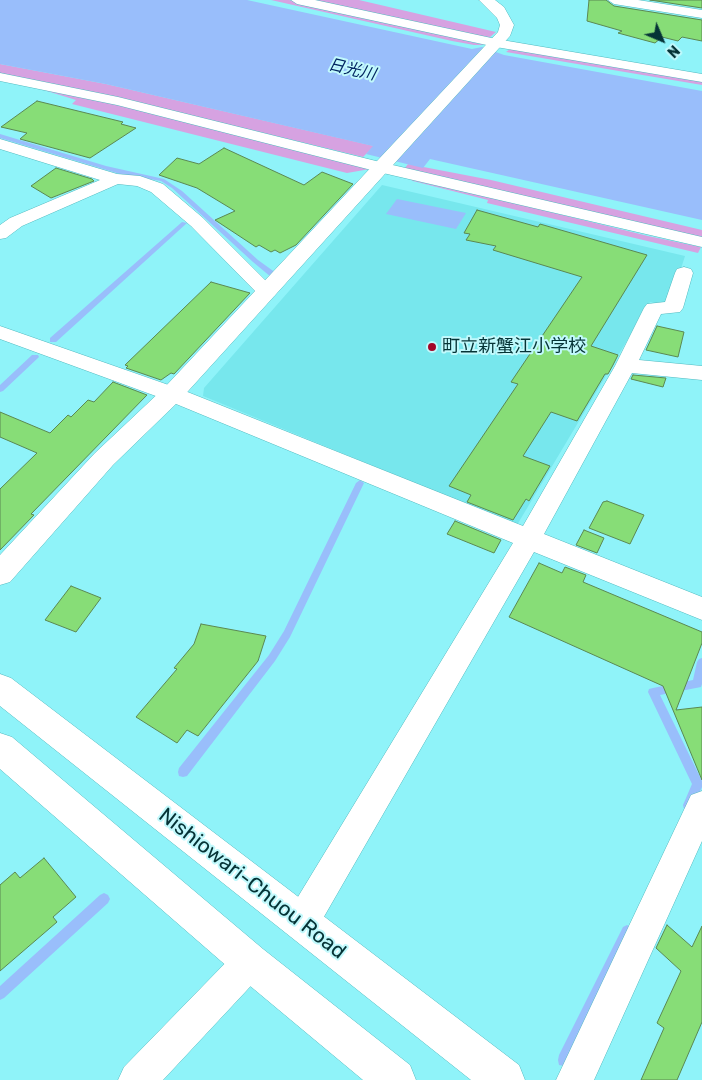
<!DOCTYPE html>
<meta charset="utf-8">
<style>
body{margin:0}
#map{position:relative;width:702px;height:1080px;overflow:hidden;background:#8ff3f9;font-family:Rubik,sans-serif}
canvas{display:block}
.north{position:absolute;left:637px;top:15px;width:50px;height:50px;-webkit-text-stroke:4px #c1f9fc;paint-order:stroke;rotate:135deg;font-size:14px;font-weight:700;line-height:20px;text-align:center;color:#053336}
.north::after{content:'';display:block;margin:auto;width:18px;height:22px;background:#053336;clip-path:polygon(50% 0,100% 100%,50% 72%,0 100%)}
</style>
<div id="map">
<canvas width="702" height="1080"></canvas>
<div class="north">N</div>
</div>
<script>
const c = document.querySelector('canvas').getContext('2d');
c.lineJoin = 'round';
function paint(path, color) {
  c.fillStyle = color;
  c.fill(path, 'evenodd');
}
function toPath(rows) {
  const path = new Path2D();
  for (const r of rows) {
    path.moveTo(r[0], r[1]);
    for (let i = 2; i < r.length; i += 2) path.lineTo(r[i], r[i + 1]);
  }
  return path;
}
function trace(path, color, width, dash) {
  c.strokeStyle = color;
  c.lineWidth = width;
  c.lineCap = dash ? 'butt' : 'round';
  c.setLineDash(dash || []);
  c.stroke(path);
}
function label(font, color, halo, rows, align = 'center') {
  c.font = font + ' Rubik,"Noto Sans JP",sans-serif';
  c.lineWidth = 4;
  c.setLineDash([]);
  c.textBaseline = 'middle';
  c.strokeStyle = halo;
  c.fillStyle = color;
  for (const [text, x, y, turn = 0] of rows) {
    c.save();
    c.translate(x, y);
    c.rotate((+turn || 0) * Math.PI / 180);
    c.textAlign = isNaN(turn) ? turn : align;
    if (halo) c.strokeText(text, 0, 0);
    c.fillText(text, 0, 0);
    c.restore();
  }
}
const built = toPath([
 [382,185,685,256,670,303,663,305,650,302,517,525,203,396,204,388]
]);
const green = toPath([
 [271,0,289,0,485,45,474,45,452,41],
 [306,0,359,0,496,32,490,37,474,36],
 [510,49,702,80,702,85,506,52],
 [0,64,106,84,374,146,363,157,122,99,0,75],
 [34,87,115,104,370,169,347,173,72,104,76,100],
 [408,164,491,180,702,230,702,239,405,168],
 [405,176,648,236,701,247,698,253,487,203,488,200,413,181]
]);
const water = toPath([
 [0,0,247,0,472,49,482,47,504,55,702,91,702,220,430,159,423,168,366,154,373,146,106,84,0,64],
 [0,134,106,166,164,179,182,191,258,260,276,273,271,277,253,262,172,188,161,181,120,174,0,138],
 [397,199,466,213,456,229,386,214]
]);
const stream = toPath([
 [182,222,187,223,56,342,50,342,50,338,182,222],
 [32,355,38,355,39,357,3,391,0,392,0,385,32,355],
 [360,480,364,483,290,637,275,661,187,776,183,777,179,776,178,772,179,768,269,655,284,631,356,483,360,480],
 [702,658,702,684,701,687,660,695,702,781,702,787,692,809,688,810,684,809,683,805,692,784,648,692,649,689,653,688,693,680,697,662,699,659,702,658],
 [104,893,108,895,110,899,108,903,4,998,0,1000,0,986,100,895,104,893],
 [627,925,631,927,633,931,631,935,569,1065,564,1066,559,1065,558,1060,559,1055,623,927,627,925]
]);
const building = toPath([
 [589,0,606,0,614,6,702,20,702,41,682,37,678,41,662,37,655,43,618,33,622,31,587,21,589,0],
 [650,0,702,0,702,8,650,0],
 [37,101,123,122,121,124,136,128,90,158,20,139,27,133,1,127,37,101],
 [224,148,304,185,322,172,353,184,296,245,280,253,275,250,271,252,259,245,256,247,215,220,235,211,197,188,159,175,177,158,199,164,224,148],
 [56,168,92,179,94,181,51,198,31,186,56,168],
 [477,210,538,227,540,224,647,255,591,346,618,355,613,365,608,374,605,374,577,421,551,412,523,456,550,466,529,501,526,499,513,520,467,502,471,495,449,486,518,384,511,382,582,277,493,250,496,246,466,240,470,234,464,233,477,210],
 [211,282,250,293,174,374,171,373,161,380,126,368,128,366,125,365,211,282],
 [657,326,684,332,678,357,646,350,657,326],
 [633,375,666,378,663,387,631,379,633,375],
 [113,382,147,395,31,514,34,515,0,550,0,489,37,453,0,437,0,412,50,433,68,415,71,417,88,400,94,402,113,382],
 [607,501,644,515,630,544,589,528,603,502,607,501],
 [455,521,501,540,494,553,447,534,455,521],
 [584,530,604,538,597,553,576,545,584,530],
 [539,563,562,573,565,567,586,575,583,582,702,632,702,643,676,710,702,707,702,780,663,686,509,617,539,563],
 [71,586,101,598,76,632,45,620,71,586],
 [201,624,266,636,258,661,198,736,187,730,177,743,136,717,177,669,174,668,194,644,201,624],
 [44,858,76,897,53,917,57,922,0,971,0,885,15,872,20,878,44,858],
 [667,925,692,947,702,926,702,1022,677,1080,641,1080,664,1028,657,1023,681,971,656,948,667,925]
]);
const minor = toPath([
 [291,0,315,0,496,39,702,74,702,82,496,47,297,4,291,0],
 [608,0,638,0,702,10,702,18,614,4,608,0],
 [0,73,118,97,384,163,702,237,702,247,383,173,117,105,0,81,0,73],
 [0,139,117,174,140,176,163,184,203,218,277,292,274,296,260,296,191,226,151,192,137,186,118,184,22,226,6,238,0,239,0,225,10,218,100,180,0,149,0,139],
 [684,267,691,269,693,273,683,308,680,312,661,314,639,360,702,366,702,380,632,373,544,534,702,597,702,620,534,552,314,934,302,939,290,934,285,922,290,910,513,543,164,399,0,339,0,326,180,389,523,526,615,366,644,308,647,304,665,302,675,273,677,269,684,267],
 [702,791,702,841,594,1080,556,1080,691,795,702,791],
 [250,945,262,950,267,962,262,974,163,1080,118,1080,124,1067,238,950,250,945]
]);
const tertiary = toPath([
 [479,0,495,0,504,7,514,25,510,36,180,400,113,465,10,582,0,585,0,555,95,453,164,388,498,32,500,25,497,18,479,0]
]);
const primary = toPath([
 [0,674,11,678,519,1065,525,1080,471,1080,0,706,0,674],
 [0,733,12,737,263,949,410,1065,416,1080,363,1080,237,975,0,769,0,733]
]);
const markers = [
 [432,347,5,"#a30527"]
];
const farWaternames = [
 ["日光川",352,70,13]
];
const poiNames = [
 ["町立新蟹江小学校",442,347]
];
const nearStreetnames = [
 ["Nishiowari-Chuou Road",252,884,38]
];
paint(built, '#77e7ed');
paint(green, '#d6a2e1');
paint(water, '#99befb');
paint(stream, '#99befb');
paint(building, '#87dd77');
trace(building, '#5b8852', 1);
trace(minor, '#53b9bf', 1);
trace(tertiary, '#53b9bf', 1);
trace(primary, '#53b9bf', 1);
paint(minor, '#fff');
paint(tertiary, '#fff');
paint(primary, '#fff');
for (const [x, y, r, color] of markers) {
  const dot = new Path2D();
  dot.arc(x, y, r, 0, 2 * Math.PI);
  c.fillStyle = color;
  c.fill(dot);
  trace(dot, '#c1f9fc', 2);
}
label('italic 16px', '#032662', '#c1f9fc', farWaternames);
label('18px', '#053336', '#c1f9fc', poiNames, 'left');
label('21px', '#053336', '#c1f9fc', nearStreetnames);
</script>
